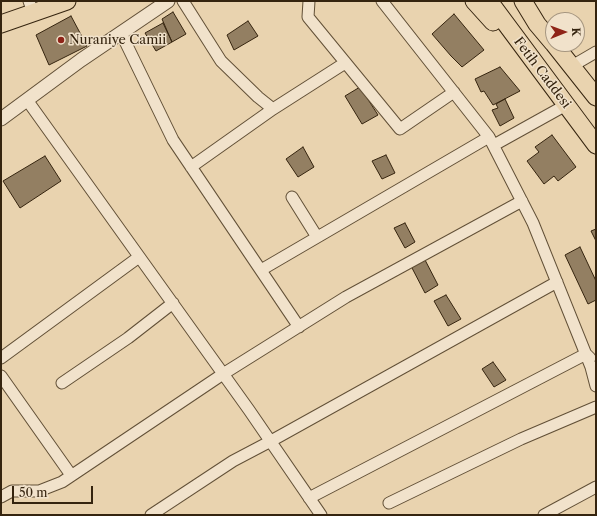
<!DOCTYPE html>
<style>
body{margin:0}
#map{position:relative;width:597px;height:516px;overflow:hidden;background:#e9d3af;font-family:"Libre Caslon Text",serif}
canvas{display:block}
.frame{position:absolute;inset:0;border:2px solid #35240f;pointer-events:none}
.north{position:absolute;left:545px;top:12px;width:40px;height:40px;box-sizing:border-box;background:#f1e2cb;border:1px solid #a69680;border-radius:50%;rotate:89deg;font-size:11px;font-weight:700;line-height:16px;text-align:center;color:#35240f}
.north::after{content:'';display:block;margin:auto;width:14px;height:18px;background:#8f2418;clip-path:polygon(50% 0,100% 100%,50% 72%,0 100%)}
.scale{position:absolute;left:12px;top:486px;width:81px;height:18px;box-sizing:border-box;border:2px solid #35240f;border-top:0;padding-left:5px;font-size:12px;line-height:14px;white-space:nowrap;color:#35240f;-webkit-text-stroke:3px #f1e2cb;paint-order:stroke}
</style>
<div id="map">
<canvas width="597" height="516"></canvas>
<div class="frame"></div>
<div class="north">K</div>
<div class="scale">50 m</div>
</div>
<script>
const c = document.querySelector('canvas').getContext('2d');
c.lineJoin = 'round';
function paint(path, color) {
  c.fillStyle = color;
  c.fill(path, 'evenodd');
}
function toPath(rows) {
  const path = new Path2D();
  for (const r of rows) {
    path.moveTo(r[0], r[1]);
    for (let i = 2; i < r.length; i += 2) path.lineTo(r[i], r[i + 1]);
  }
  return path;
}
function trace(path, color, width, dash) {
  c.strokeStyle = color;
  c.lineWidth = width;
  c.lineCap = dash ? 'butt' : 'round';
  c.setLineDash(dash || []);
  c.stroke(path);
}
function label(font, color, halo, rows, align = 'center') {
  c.font = font + ' "Libre Caslon Text",serif';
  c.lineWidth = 3;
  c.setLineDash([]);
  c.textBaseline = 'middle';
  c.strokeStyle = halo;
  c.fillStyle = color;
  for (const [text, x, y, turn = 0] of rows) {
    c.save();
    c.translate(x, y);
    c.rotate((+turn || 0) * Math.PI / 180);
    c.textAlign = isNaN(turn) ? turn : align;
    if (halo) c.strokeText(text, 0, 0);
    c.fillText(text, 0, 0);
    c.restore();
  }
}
const building = toPath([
 [173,12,186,34,172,42,162,19,173,12],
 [454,14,484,50,462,67,451,56,432,34,454,14],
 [71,16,87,46,49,65,36,35,71,16],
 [248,21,258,36,234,50,227,35,248,21],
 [163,23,172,42,156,51,145,33,163,23],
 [500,67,520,91,493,105,484,91,481,92,475,79,500,67],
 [360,87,378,115,362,124,345,96,360,87],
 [505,99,514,118,500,126,492,110,498,108,496,104,505,99],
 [552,135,576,167,558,181,554,176,544,184,527,161,539,152,535,147,552,135],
 [303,147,314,167,298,177,286,159,303,147],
 [386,155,395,173,382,179,372,161,386,155],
 [45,156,61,181,20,208,3,181,45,156],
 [405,223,415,242,405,248,394,228,405,223],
 [596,229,596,241,591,231,596,229],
 [580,247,596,281,596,300,588,304,565,255,580,247],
 [424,258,438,285,425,293,411,266,424,258],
 [446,295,461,319,448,326,434,301,446,295],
 [493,362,506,380,494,387,482,369,493,362]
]);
const minor = toPath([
 [29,1,33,13],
 [183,1,221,61,258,97,273,109],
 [309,1,308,17,400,129,454,92],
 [382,1,489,137,533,223,591,367,596,386],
 [121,33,173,140,299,327],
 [572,66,596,52],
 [27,100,249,410,321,515],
 [494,145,566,105],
 [191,167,273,109,345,63],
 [292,197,317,237],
 [261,270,489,137],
 [1,358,139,257],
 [1,376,71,475],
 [62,383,128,338,173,303],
 [1,497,12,491,39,491,62,482,223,374,346,297,522,201],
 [309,498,586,354,590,358],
 [389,503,521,439,596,407],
 [151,515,233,461,271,441,557,282],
 [544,515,596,487]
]);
const tertiary = toPath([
 [1,119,81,60,168,1]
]);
const primary = toPath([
 [474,1,493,22],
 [489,1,596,145],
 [523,1,537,24,553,43],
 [1,24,67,1],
 [554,44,596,97]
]);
const markers = [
 [61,40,4,"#8f2418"]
];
const poiNames = [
 ["Nuraniye Camii",69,40]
];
const streetNames = [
 ["Fetih Caddesi",542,73,53]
];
paint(building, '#937f62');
trace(building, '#35240f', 1);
trace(minor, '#625037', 13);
trace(tertiary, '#625037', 15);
trace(primary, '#35240f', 19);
trace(minor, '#f1e2cb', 11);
trace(tertiary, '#f1e2cb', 13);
trace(primary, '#e9d3af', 17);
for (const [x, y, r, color] of markers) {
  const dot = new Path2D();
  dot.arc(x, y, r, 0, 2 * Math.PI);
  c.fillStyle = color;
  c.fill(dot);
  trace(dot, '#f1e2cb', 1.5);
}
label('13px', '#35240f', '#f1e2cb', poiNames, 'left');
label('13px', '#35240f', '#f1e2cb', streetNames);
</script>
